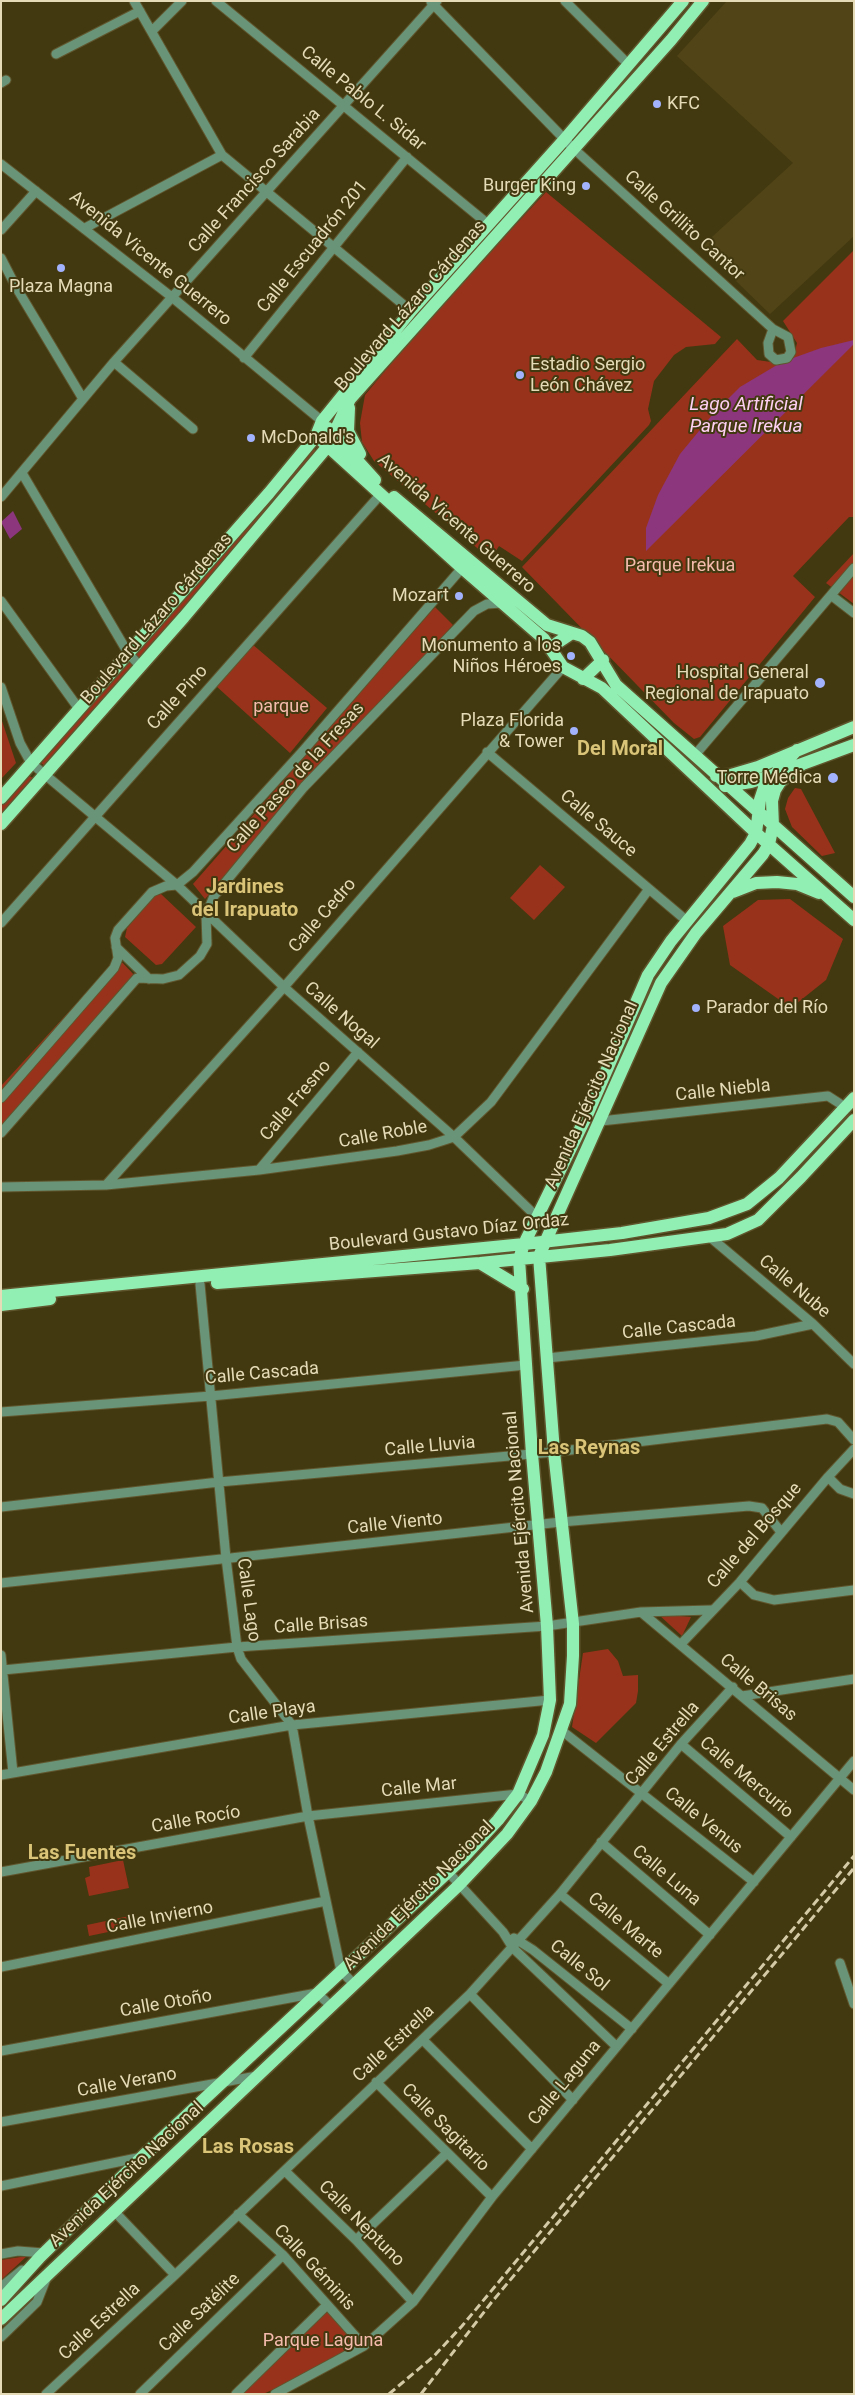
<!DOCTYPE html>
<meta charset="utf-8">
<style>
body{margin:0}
#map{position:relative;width:855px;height:2395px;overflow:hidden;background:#433910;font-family:Roboto,sans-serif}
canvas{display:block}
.frame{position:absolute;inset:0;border:2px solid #e5dbb7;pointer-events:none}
</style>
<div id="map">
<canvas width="855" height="2395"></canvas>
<div class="frame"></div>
</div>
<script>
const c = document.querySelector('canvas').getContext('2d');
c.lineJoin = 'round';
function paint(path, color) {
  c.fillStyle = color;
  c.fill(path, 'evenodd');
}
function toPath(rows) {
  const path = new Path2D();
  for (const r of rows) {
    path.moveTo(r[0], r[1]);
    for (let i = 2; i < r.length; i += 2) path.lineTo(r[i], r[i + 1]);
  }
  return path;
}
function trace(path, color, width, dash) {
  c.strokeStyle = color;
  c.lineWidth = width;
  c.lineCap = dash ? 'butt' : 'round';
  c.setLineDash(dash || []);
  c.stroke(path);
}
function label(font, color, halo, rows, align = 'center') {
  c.font = font + ' Roboto,sans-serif';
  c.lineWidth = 4;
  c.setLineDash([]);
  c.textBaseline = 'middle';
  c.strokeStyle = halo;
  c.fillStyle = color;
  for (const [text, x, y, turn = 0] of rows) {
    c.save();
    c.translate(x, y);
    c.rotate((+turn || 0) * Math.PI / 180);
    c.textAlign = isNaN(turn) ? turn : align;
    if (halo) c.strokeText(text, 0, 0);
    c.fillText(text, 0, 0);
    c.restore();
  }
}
const built = toPath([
 [727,1,854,1,854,236,770,314,701,247,793,163,677,56]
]);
const green = toPath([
 [546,192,721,337,715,344,686,347,674,355,654,381,648,409,651,421,649,425,522,561,499,546,494,554,483,553,374,461,362,442,360,423,365,395,428,319],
 [854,250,854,517,849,517,793,576,815,597,700,737,694,739,674,723,522,567,737,339,757,360,778,363,794,356,797,343,783,321],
 [309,445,318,452,47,768,41,763],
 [854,553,854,604,826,583],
 [435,607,453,625,205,899,193,884],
 [252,644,327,708,290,753,216,686],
 [1,718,16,763,1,779],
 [26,774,38,781,1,822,1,802],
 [795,788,801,789,835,853,822,856,792,827,785,809,788,798],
 [540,865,565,887,534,920,510,898],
 [161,894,196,927,162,964,156,965,125,937,127,928,154,896],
 [790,899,843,939,826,980,791,1008,730,965,723,926,758,900],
 [118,958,137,978,1,1133,1,1086],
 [658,1614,691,1617,682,1636],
 [608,1649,618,1661,623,1676,638,1675,638,1691,636,1703,596,1743,572,1727,583,1653],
 [123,1860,129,1888,89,1896,85,1878,90,1876,89,1867],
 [134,1915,137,1926,89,1936,87,1925],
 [27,2256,1,2280,1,2260],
 [327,2307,357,2342,335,2359,295,2380,263,2394,240,2394]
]);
const water = toPath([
 [854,340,854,344,646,551,646,528,658,495,680,454,713,414,740,387,782,362,821,348],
 [13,511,22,529,10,539,1,522]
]);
const minor = toPath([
 [134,1,222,155,411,311],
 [216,1,488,224],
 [565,1,629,65],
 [431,2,573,148,773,329,788,337,791,352,787,358,776,360,769,354,768,343,773,329],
 [152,31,182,1],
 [56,54,140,11],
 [1,83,6,80],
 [1,164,173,298,322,421],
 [85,228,222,155],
 [1,230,36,191],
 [1,258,16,287,83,399],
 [244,358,407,157],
 [114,362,193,429],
 [22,473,128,653,140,666],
 [1,497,114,362,437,1],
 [832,596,854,613],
 [1,601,79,709],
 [1,687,20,743,31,763,177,885,284,987,454,1137,538,1218],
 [487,752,687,921],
 [695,755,854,568],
 [1,923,380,495],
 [116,947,149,979],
 [1,1098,114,968,118,958,115,938,118,930,152,892,166,886,177,885,193,872,302,752,462,568],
 [601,1121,828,1096,845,1107],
 [1,1133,137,978,163,979,179,975,200,956,207,944,206,915,214,896,304,787,474,611,487,604,502,603],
 [259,1170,358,1052],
 [106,1185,284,987,563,667],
 [1,1187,106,1185,259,1170,397,1151,429,1145,454,1137,491,1102,649,889],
 [710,1237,813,1324,854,1364],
 [200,1284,226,1558,237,1647,241,1659,292,1725,308,1816,341,1971,354,1984],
 [547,1358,756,1336,813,1324],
 [1,1412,211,1396,526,1365],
 [828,1477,840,1489,854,1494],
 [1,1507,219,1482,554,1452,827,1419,838,1422,854,1440],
 [740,1582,754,1595,774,1600,854,1590],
 [1,1583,561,1522,749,1506,762,1508,781,1532],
 [641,1612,854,1790],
 [681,1644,740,1582,828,1477,854,1449],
 [1,1655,13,1773],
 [3,1670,237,1647,547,1626,641,1612,711,1610],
 [742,1696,854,1679],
 [561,1730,754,1882],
 [681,1744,791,1837],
 [1,1775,292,1725,550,1700],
 [601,1842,710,1935],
 [1,1872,308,1816,518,1794,531,1801],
 [448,1872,503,1932,513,1948,616,2046],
 [560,1894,669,1984],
 [514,1938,533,1950,632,2029],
 [840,1963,854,2004],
 [1,1967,326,1901],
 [470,1994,573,2100],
 [423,2040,532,2149],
 [1,2051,317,1993,331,2006],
 [376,2082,492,2197],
 [1,2122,257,2076],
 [285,2171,356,2240,413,2302],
 [1,2186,142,2157],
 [114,2211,175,2275],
 [238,2214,283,2255,364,2346],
 [356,2240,447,2153],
 [1,2254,18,2251,44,2253],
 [1,2287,22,2270],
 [1,2337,37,2302,46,2279],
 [46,2394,175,2275,470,1994,560,1894,681,1744,733,1687],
 [140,2394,283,2255],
 [236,2394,327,2305],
 [275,2394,364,2346,413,2302,492,2197,854,1761]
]);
const major = toPath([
 [349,408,348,431,360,454],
 [328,428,375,480],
 [322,441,462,568,544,639,563,667,602,688,756,833,854,920],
 [394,497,547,625,582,636,590,642,616,685,854,897],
 [552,650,557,643,572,633],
 [583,679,603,660],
 [794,767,854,745],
 [716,776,731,775,758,767,854,727],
 [725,786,751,782,773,775],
 [1,798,269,493,316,436,322,421,411,311,564,140,683,1],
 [1,824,184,617,328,446,350,399,671,40,703,1],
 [733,892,756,883,777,882,797,884,819,893],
 [480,1263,523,1289],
 [217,1283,480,1263,610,1250,727,1234,758,1220,801,1177,854,1120],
 [1,1296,524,1244,622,1233,709,1218,747,1204,779,1178,854,1098],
 [1,1305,50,1299],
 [1,2300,40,2257,142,2157,464,1857,498,1820,518,1794,543,1735,550,1700,547,1626,532,1454,519,1259,524,1244,588,1113,648,975,671,941,750,844,756,833,760,800,765,785,797,750],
 [1,2319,459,1885,507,1834,531,1801,546,1772,570,1704,573,1656,573,1624,554,1452,539,1256,661,983,696,933,763,854,769,844,773,826,772,801,775,790,780,782,801,765]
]);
const rail = toPath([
 [389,2394,434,2356,462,2326,854,1856],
 [421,2394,491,2303,854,1868]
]);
const markers = [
 [657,104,5,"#a2b2fd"],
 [586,186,5,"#a2b2fd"],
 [61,268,5,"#a2b2fd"],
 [520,375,5,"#a2b2fd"],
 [251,438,5,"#a2b2fd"],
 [459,596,5,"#a2b2fd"],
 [571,656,5,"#a2b2fd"],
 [820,683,6,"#a2b2fd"],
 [574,731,5,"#a2b2fd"],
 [833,778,6,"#a2b2fd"],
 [696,1008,5,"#a2b2fd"]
];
const streetNames = [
 ["Calle Pablo L. Sidar",363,99,39],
 ["Calle Francisco Sarabia",255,181,-48],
 ["Calle Grillito Cantor",684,226,42],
 ["Calle Escuadrón 201",313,247,-51],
 ["Avenida Vicente Guerrero",150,259,39],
 ["Boulevard Lázaro Cárdenas",411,306,-49],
 ["Avenida Vicente Guerrero",456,524,41],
 ["Boulevard Lázaro Cárdenas",157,619,-49],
 ["Calle Pino",178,698,-48],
 ["Calle Paseo de la Fresas",296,778,-48],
 ["Calle Sauce",598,824,40],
 ["Calle Cedro",323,916,-49],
 ["Calle Nogal",341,1016,41],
 ["Calle Niebla",723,1091,-6],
 ["Avenida Ejército Nacional",592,1095,-66],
 ["Calle Fresno",296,1101,-50],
 ["Calle Roble",383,1135,-10],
 ["Boulevard Gustavo Díaz Ordaz",449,1233,-6],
 ["Calle Nube",794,1287,40],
 ["Calle Cascada",679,1328,-6],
 ["Calle Cascada",262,1374,-5],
 ["Calle Lluvia",430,1447,-5],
 ["Avenida Ejército Nacional",520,1512,-95],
 ["Calle Viento",395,1524,-6],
 ["Calle del Bosque",755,1536,-49],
 ["Calle Lago",248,1600,82],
 ["Calle Brisas",321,1625,-4],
 ["Calle Brisas",758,1688,40],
 ["Calle Playa",272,1713,-8],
 ["Calle Estrella",663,1744,-50],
 ["Calle Mercurio",746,1778,40],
 ["Calle Mar",419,1788,-6],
 ["Calle Rocío",196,1820,-10],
 ["Calle Venus",703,1821,39],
 ["Calle Luna",666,1876,40],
 ["Avenida Ejército Nacional",419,1896,-45],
 ["Calle Invierno",160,1918,-11],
 ["Calle Marte",625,1926,40],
 ["Calle Sol",579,1966,39],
 ["Calle Otoño",166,2004,-10],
 ["Calle Estrella",394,2044,-43],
 ["Calle Verano",127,2083,-10],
 ["Calle Laguna",565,2083,-51],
 ["Calle Sagitario",445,2128,45],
 ["Avenida Ejército Nacional",127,2175,-43],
 ["Calle Neptuno",361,2224,45],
 ["Calle Géminis",314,2268,47],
 ["Calle Satélite",200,2313,-44],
 ["Calle Estrella",100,2322,-43]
];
const poiNames = [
 ["KFC",667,104,"left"],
 ["Burger King",576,186],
 ["Plaza Magna",61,287,"center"],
 ["Estadio Sergio",530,365,"left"],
 ["León Chávez",530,386,"left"],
 ["McDonald's",261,438,"left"],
 ["Mozart",449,596],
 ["Monumento a los",561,646],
 ["Niños Héroes",561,667],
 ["Hospital General",809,673],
 ["Regional de Irapuato",809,694],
 ["Plaza Florida",564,721],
 ["& Tower",564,742],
 ["Torre Médica",822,778],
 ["Parador del Río",706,1008,"left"]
];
const parkNames = [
 ["Parque Irekua",680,566],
 ["parque",281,707],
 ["Parque Laguna",323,2341]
];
const waterNames = [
 ["Lago Artificial",746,405],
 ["Parque Irekua",746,427]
];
const quarterNames = [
 ["Del Moral",620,750],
 ["Jardines",245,888],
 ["del Irapuato",245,911],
 ["Las Reynas",589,1449],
 ["Las Fuentes",82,1854],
 ["Las Rosas",248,2148]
];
paint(built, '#514518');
paint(green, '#99321a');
paint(water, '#8b367d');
trace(minor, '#60562e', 11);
trace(major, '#60562e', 15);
trace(minor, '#699477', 9);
trace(major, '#92efb3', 12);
trace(rail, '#d4caa6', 3, [8, 4]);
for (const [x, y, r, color] of markers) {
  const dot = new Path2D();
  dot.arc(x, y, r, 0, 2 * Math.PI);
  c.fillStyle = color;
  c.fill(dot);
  trace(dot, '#433910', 2);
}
label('18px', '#e5dbb7', '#433910', streetNames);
label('18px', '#e5dbb7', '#433910', poiNames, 'right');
label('18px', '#f5bbad', '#433910', parkNames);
label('italic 19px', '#fed0f3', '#433910', waterNames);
label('bold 20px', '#d9c478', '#433910', quarterNames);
</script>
